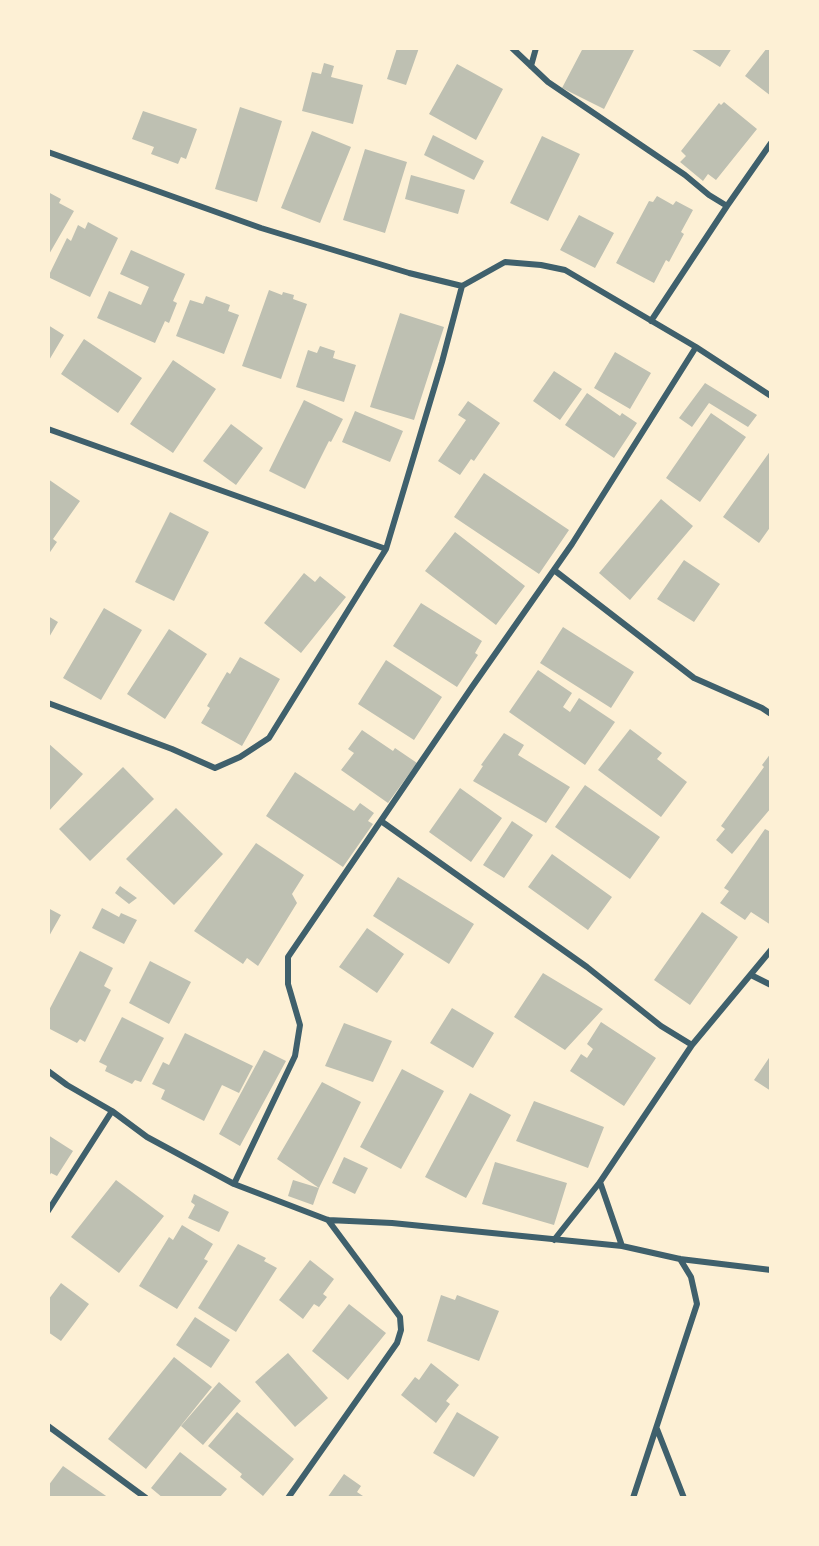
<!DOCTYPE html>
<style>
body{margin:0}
#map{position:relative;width:819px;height:1546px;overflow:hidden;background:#fdf0d5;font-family:Barlow,sans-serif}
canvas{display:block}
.frame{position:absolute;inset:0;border:50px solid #fdf0d5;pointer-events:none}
</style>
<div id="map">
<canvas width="819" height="1546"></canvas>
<div class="frame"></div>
</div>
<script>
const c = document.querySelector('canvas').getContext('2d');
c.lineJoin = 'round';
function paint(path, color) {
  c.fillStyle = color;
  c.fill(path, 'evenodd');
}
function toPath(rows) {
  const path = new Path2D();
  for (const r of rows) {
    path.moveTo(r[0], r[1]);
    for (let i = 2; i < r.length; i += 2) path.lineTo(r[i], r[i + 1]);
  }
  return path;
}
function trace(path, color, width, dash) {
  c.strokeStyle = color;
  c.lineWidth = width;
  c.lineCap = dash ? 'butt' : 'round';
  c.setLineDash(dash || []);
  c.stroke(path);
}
const building = toPath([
 [397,48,419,48,406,85,387,79],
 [583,48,635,48,604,109,562,88],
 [689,48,732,48,720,67],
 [767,48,771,48,771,96,745,76],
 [324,63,334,66,331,77,363,85,353,124,302,111,312,72,321,74],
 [457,64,503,89,476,140,429,114],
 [724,102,757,129,716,180,708,174,703,181,680,162,686,156,681,151,719,103,721,105],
 [240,107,282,121,257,202,215,189],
 [143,111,197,129,186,159,181,157,178,164,151,154,154,147,132,139],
 [312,131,351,147,320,223,281,208],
 [433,135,484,161,474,180,424,155],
 [542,136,580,154,548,221,510,203],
 [365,149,407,162,385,233,343,220],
 [411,175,465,190,458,214,405,199],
 [48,192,61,199,59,203,74,211,48,256],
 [657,196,673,205,676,201,693,210,681,232,684,234,669,262,666,260,654,283,616,263,649,201,653,202],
 [579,215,614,233,595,268,560,250],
 [88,222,118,238,90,297,48,277,67,238,71,241,78,225,85,229],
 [131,250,185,274,173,301,177,303,169,323,165,321,155,343,97,318,109,291,141,305,149,287,120,274],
 [269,290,282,295,283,292,294,295,293,299,307,304,281,379,242,366],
 [206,296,230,305,228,311,239,315,224,354,176,336,190,300,203,304],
 [400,313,444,327,414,420,370,407],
 [48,325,64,335,48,362],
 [84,339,142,378,118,413,61,374],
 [320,346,335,351,333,358,356,365,344,402,296,387,308,350,317,353],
 [615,352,651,373,630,409,594,388],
 [173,360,216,389,173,453,130,424],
 [554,371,582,389,560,420,533,401],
 [705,383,757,415,748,427,709,403,692,427,679,418],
 [587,393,620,416,622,413,637,423,614,458,565,425],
 [304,400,343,419,331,442,329,441,305,489,269,471],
 [468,401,500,423,474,461,471,459,460,475,438,461,466,420,458,415],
 [355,411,403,431,390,462,342,442],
 [711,413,746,437,700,502,666,478],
 [231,424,263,448,236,485,203,461],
 [771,450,771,526,759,543,723,517],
 [484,473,569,530,539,574,454,517],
 [48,479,80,501,53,539,57,542,48,555],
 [661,499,693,526,630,600,599,573],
 [170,512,209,532,174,601,135,582],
 [455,532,525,586,496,625,425,571],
 [684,560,720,584,694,622,657,599],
 [304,573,315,582,320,576,346,597,301,653,264,623],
 [421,603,482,641,475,653,478,655,457,687,393,646],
 [104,608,142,630,101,700,63,678],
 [48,616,58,622,48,639],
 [563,627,634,672,611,708,540,663],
 [169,629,207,654,165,719,127,694],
 [240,657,280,679,242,746,201,723,210,708,207,706,227,672,230,674],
 [386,660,442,697,414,740,358,704],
 [538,670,572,693,563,707,570,712,579,698,615,722,585,765,509,712],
 [630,729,662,753,657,759,687,782,661,817,598,770],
 [362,730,393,751,395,748,417,763,388,803,341,770,354,753,348,749],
 [504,733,524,745,518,755,570,787,546,823,473,781,483,766,481,765],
 [48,743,83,774,48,812],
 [771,753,771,808,732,854,716,840,725,829,721,826,764,767,762,765],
 [123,767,154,799,90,861,59,829],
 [295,772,354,811,360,803,374,813,368,821,373,824,343,867,266,816],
 [585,785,660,837,630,879,555,827],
 [460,788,502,818,471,862,429,832],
 [176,808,223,854,174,905,126,859],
 [512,821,533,835,504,878,483,865],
 [765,829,771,832,771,925,751,912,745,920,720,903,729,891,724,888],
 [256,843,304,875,292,894,297,903,258,966,247,958,243,964,194,931],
 [552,854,612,897,588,930,528,887],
 [398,877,474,924,449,964,373,916],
 [120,886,137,898,129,904,115,893],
 [48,908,61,915,48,938],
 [102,908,119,917,121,913,137,920,124,944,92,928],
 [702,912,738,937,690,1005,654,980],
 [367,928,404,954,377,993,339,967],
 [80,951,113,968,104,986,111,990,85,1042,80,1039,77,1043,48,1028,48,1012],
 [150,961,191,982,169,1024,129,1003],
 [543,973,603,1009,565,1050,514,1017],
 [452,1008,494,1033,473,1068,430,1043],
 [122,1017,164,1038,141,1082,135,1080,132,1084,105,1071,107,1066,99,1062],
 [601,1022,656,1058,624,1106,570,1071,581,1054,587,1058,593,1049,587,1044],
 [344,1023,392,1041,373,1082,325,1066],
 [185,1033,253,1066,239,1093,222,1085,204,1121,161,1099,165,1090,152,1084,163,1062,169,1065],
 [264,1050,286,1061,240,1146,219,1134],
 [771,1055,771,1091,754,1080],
 [402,1069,444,1091,401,1169,360,1147],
 [322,1082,361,1102,319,1188,313,1205,288,1196,293,1180,319,1188,277,1159],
 [470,1093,511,1115,466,1198,425,1177],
 [534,1101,604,1127,588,1168,516,1141],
 [48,1135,73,1151,57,1176,51,1173,48,1178],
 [344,1157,368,1168,355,1194,332,1183],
 [495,1162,567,1183,554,1225,482,1204],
 [116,1180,164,1216,119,1273,71,1237],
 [194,1194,229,1212,219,1232,188,1218,195,1205,191,1202],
 [182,1225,213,1244,204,1259,208,1261,177,1309,139,1286,169,1237,173,1240],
 [238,1244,266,1258,264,1261,277,1268,236,1332,198,1308],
 [310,1260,334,1279,323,1294,327,1297,319,1307,314,1304,303,1319,279,1300],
 [61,1283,89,1304,61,1341,48,1332,48,1300],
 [441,1295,455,1300,457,1295,499,1311,479,1361,427,1341],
 [349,1304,386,1333,348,1380,312,1351],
 [195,1317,230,1340,211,1368,176,1345],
 [288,1353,328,1398,295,1427,255,1382],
 [174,1357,212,1387,146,1469,108,1439],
 [431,1363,459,1385,446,1401,450,1404,436,1423,401,1395,415,1377,419,1380],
 [219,1382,241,1401,203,1445,181,1426],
 [237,1412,294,1459,263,1496,240,1477,242,1474,208,1446],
 [457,1412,499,1437,474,1477,433,1453],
 [180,1452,227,1489,219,1498,163,1498,151,1488],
 [63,1466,109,1498,48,1498,48,1486],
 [344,1474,361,1486,357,1492,366,1498,327,1498]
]);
const minor = toPath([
 [512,48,548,82,685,175,709,195,727,206],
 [531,66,536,48],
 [48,152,261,228,409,273,462,286,505,262,541,265,565,270,696,347,771,396],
 [651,321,727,206,771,143],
 [48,429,386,549],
 [554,570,694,678,762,708,771,714],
 [48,703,172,749,215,768,240,757,269,738,386,549,442,362,462,286],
 [381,821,587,967,661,1026,692,1045],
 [751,975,771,985],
 [48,1071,67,1085,112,1111,147,1137,234,1184,328,1220,392,1223,622,1246,680,1259,771,1270],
 [600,1182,622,1246],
 [234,1184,295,1056,300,1025,288,984,288,957,472,687,572,544,696,347],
 [48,1211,112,1111],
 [554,1240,600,1182,692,1045,771,950],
 [48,1426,146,1498],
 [657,1429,684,1498],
 [288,1498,397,1343,401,1330,400,1317,328,1220],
 [633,1498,697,1304,691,1277,680,1259]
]);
paint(building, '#bec0b2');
trace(minor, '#3f606c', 6);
</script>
